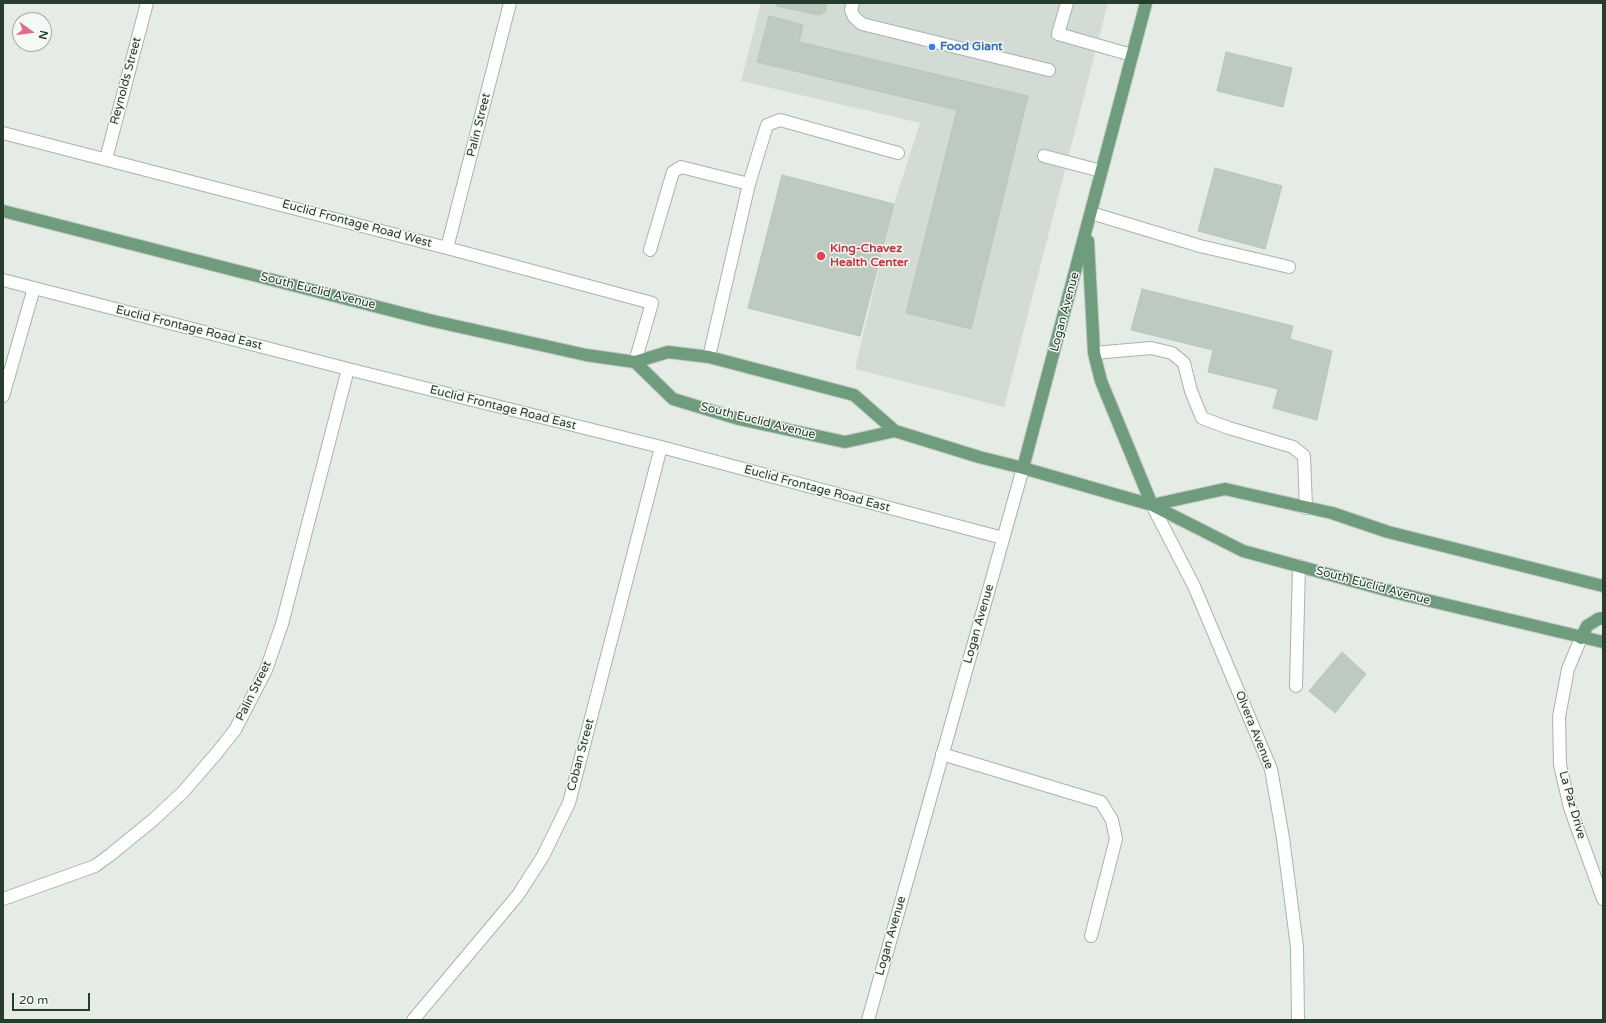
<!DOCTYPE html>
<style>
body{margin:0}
#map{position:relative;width:1606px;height:1023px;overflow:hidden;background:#e5ece5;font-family:"Varela Round",sans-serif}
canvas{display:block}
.frame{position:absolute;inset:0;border:4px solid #263c2c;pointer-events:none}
.north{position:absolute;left:12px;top:12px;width:40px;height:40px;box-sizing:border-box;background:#f5f9f5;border:1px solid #a2ada5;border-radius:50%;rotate:104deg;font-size:11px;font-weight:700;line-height:16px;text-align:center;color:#263c2c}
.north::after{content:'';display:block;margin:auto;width:14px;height:18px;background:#e26d83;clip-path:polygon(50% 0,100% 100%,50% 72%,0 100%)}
.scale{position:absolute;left:12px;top:993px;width:78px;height:18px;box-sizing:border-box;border:2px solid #263c2c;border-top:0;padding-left:5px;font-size:12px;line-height:14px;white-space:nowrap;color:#263c2c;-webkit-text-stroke:3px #f5f9f5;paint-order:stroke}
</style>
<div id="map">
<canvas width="1606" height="1023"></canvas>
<div class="frame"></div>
<div class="north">N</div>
<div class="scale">20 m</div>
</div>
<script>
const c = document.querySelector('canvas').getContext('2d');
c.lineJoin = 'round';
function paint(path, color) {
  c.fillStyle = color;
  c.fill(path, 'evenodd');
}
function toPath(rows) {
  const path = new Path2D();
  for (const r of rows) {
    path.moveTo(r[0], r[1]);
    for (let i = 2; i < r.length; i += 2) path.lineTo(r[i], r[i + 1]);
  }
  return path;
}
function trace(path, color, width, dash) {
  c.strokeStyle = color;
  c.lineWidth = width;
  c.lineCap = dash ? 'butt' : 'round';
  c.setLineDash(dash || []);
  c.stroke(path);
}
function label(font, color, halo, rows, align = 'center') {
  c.font = font + ' "Varela Round",sans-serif';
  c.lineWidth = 3;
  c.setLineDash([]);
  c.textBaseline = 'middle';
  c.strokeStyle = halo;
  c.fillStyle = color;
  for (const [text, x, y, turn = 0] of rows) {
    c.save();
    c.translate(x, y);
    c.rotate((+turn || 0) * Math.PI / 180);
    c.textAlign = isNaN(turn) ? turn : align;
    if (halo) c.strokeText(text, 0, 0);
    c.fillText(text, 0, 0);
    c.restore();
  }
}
const built = toPath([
 [761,3,1108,3,1004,407,855,369,894,204,920,123,741,81]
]);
const building = toPath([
 [777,3,827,3,825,12,819,15,777,6,777,3],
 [769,16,803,25,799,42,1028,96,971,329,906,313,957,110,757,62,769,16],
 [1226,52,1292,68,1283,107,1217,91,1226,52],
 [1215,168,1282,186,1265,249,1198,231,1215,168],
 [782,175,894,204,860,336,748,308,782,175],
 [1142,289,1293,326,1290,339,1332,351,1317,420,1273,408,1278,389,1208,372,1213,350,1131,330,1142,289],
 [1342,652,1366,674,1335,713,1309,691,1342,652]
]);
const lane = toPath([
 [853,3,851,10,854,17,862,24,1049,70],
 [1067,3,1058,34,1132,55],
 [1044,156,1101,171],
 [1091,213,1200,246,1289,267],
 [650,250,673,172,681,167,749,184],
 [1094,353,1151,348,1172,353,1184,363,1191,391,1202,418,1229,428,1293,447,1304,456,1306,508],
 [709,357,749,184,767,125,780,120,898,153],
 [1296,686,1299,566],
 [942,754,1101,802,1112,820,1116,839,1091,936]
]);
const street = toPath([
 [3,133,447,248,652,303,635,362],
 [106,159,147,3],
 [447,248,510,3],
 [3,280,348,369,661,447,1003,538],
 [3,396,34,288],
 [1581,638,1568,669,1559,717,1560,765,1570,808,1603,899],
 [3,899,95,866,110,855,153,820,183,792,215,755,235,730,266,670,282,624,348,369],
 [413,1020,518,895,543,856,569,803,661,447]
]);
const secondary = toPath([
 [1152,505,1194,586,1271,769,1283,838,1297,947,1298,1020],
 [868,1020,1023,468]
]);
const primary = toPath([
 [3,211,429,320,586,355,635,362,668,352,709,357,854,395,895,431,979,457,1023,468,1152,505,1243,551,1397,593,1603,642],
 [1088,241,1094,353,1101,381,1152,505],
 [635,362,673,399,739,419,845,442,895,431],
 [1023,468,1146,3],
 [1152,505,1225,489,1332,513,1388,532,1603,586],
 [1581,638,1587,626,1598,619,1603,618]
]);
const markers = [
 [932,47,4,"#3f7fe0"],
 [821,256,5,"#e0444e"]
];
const shopNames = [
 ["Food Giant",940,47]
];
const streetNames = [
 ["Reynolds Street",126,81,-75],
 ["Palin Street",479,125,-76],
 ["Euclid Frontage Road West",357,224,15],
 ["South Euclid Avenue",318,291,14],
 ["Logan Avenue",1065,312,-75],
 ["Euclid Frontage Road East",189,328,14],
 ["Euclid Frontage Road East",503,408,14],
 ["South Euclid Avenue",758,421,14],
 ["Euclid Frontage Road East",817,489,15],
 ["South Euclid Avenue",1373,586,15],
 ["Logan Avenue",979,624,-74],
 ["Palin Street",254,691,-64],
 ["Olvera Avenue",1254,730,68],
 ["Coban Street",581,755,-75],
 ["La Paz Drive",1572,805,74],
 ["Logan Avenue",891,936,-74]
];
const healthNames = [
 ["King-Chavez",830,249],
 ["Health Center",830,263]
];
paint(built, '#d3dcd4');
paint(building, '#bdcabf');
trace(building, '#b8c5ba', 1);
trace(lane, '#a8b4aa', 14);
trace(street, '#a8b4aa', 14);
trace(secondary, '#a4b7a9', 14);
trace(primary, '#c2c8c4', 14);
trace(lane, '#fff', 12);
trace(street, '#fff', 12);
trace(secondary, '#fff', 12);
trace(primary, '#6e9c7c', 12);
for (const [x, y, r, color] of markers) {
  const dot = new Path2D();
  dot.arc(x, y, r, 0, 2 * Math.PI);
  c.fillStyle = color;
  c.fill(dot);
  trace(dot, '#f5f9f5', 1.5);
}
label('bold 12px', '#366cbe', '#f5f9f5', shopNames, 'left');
label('12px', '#263c2c', '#f5f9f5', streetNames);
label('bold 12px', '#be3a42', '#f5f9f5', healthNames, 'left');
</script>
